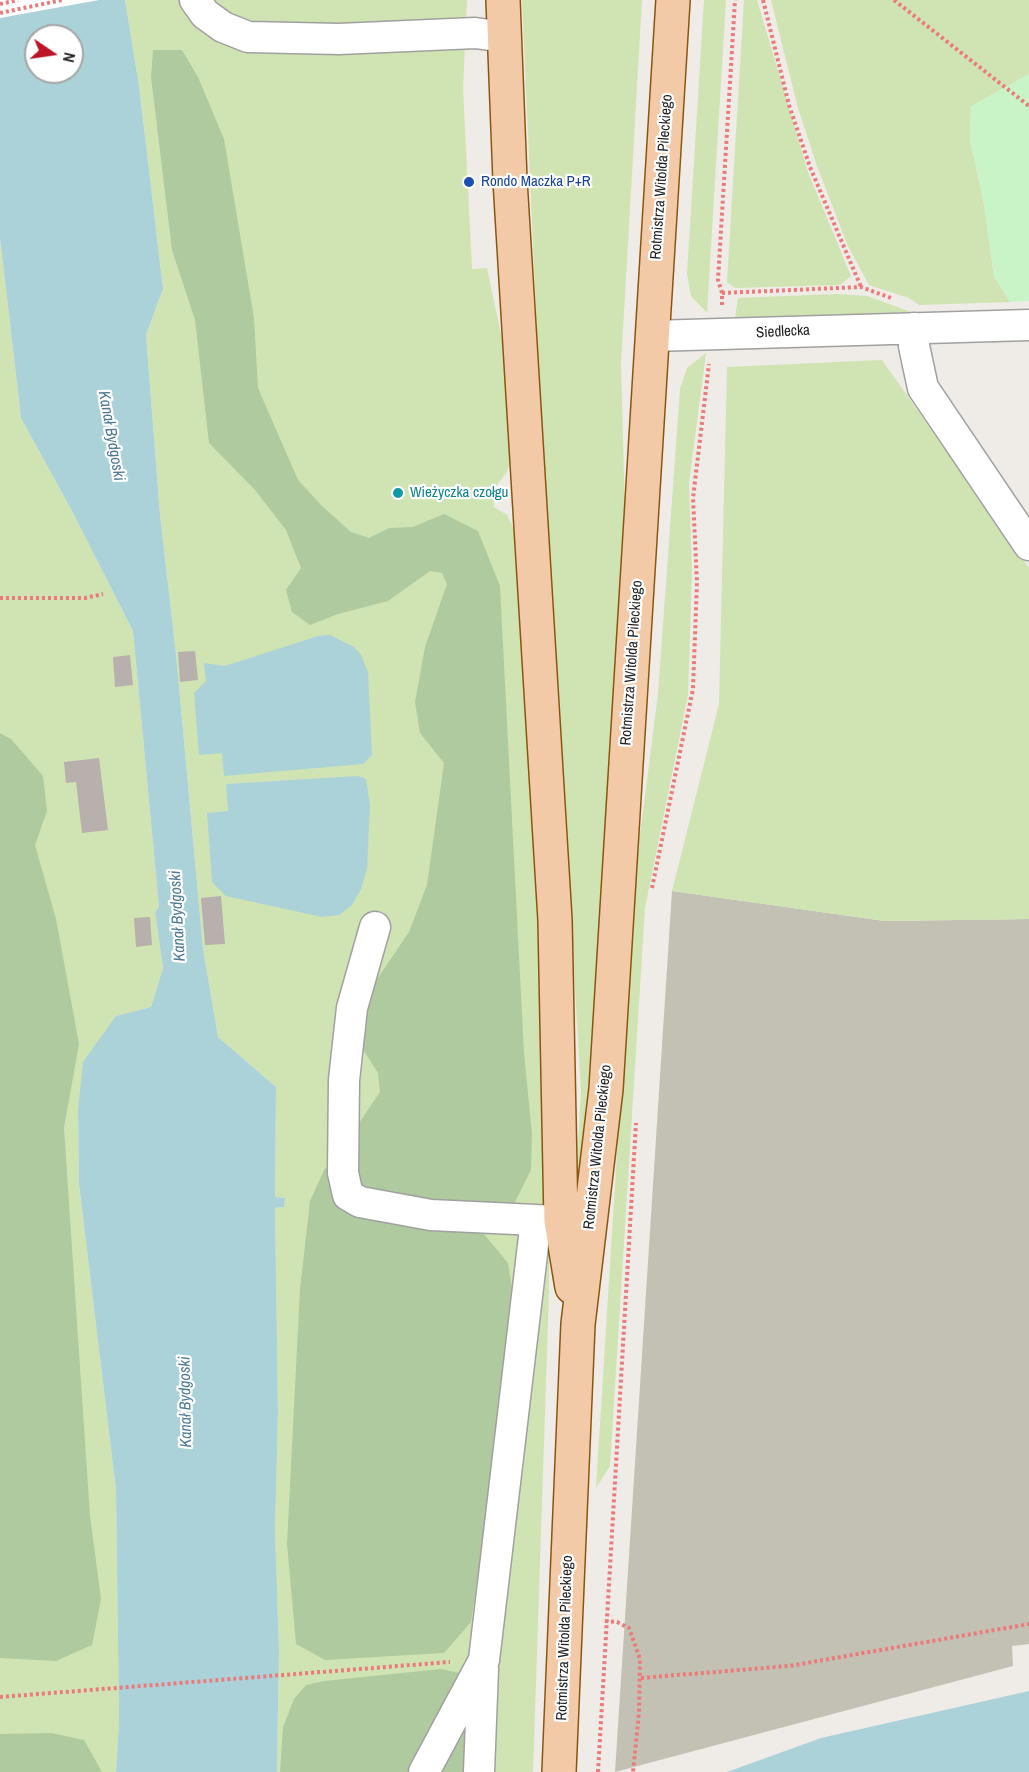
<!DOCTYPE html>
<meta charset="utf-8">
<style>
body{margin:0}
#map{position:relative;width:1029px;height:1772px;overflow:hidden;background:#efebe6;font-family:"Archivo Narrow",sans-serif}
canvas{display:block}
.north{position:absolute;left:24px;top:24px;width:60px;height:60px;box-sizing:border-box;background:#fff;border:2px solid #a5a5a5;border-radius:50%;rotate:103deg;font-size:16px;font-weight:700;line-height:24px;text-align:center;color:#1f1f1f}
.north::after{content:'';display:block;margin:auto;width:21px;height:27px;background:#ba1426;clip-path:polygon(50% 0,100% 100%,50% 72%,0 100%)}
</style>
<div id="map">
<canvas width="1029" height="1772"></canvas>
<div class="north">N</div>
</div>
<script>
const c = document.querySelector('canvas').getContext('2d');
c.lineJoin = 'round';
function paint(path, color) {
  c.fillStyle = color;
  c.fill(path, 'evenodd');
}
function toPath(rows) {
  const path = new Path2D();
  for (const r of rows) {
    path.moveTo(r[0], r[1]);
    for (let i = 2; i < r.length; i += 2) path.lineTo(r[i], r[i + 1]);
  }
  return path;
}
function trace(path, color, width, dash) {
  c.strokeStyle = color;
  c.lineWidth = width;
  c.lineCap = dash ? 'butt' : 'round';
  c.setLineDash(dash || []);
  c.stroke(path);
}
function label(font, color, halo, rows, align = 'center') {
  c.font = font + ' "Archivo Narrow",sans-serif';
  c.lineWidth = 4.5;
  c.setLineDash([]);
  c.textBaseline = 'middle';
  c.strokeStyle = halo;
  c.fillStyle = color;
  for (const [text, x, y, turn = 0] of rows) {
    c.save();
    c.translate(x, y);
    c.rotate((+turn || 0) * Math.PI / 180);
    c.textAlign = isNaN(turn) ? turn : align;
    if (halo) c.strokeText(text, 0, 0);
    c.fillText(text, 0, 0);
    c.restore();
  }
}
const construction = toPath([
 [672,891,885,921,1029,919,1029,1644,1012,1646,1013,1666,615,1772]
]);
const grass = toPath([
 [125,0,467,0,463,89,472,269,487,268,504,349,510,462,507,472,493,490,494,507,507,515,515,531,550,1124,549,1292,533,1772,277,1772,279,1650,275,1531,278,1410,275,1208,284,1207,285,1198,275,1197,276,1087,218,1037,203,949,176,654,160,515,146,335,163,289,139,86],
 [522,0,642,0,621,364,625,515,583,1196,575,1197,581,1091,537,335],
 [704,0,726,0,707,313,691,296,687,274],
 [744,0,757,0,808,172,851,276,840,285,735,288,727,282],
 [771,0,1029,0,1029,74,971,107,970,140,984,204,994,276,1010,302,919,305,909,298,869,285,847,244,817,166,798,108],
 [0,238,21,418,72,511,133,631,159,907,155,912,163,968,151,1007,116,1016,78,1110,79,1184,116,1490,119,1720,116,1772,0,1772],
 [837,294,867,296,914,313,735,318,738,298],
 [706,353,689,483,692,570,688,695,645,908,610,1466,596,1488,634,882,658,694,680,389,687,368],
 [882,360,1029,568,1029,919,885,921,672,891,719,704,727,367]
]);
const forest = toPath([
 [153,50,182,50,198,77,224,139,254,318,258,388,298,480,321,505,351,532,369,538,389,528,413,527,444,514,478,531,500,586,524,1053,532,1134,531,1170,514,1204,482,1207,389,1195,359,1187,351,1135,380,1092,378,1073,362,1048,369,991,409,932,427,885,444,763,420,733,415,702,425,647,447,584,442,573,430,571,388,601,338,614,310,625,292,612,286,590,301,568,286,530,255,490,209,443,195,320,172,250,151,77],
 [0,733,11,739,43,776,47,811,35,845,56,919,79,1044,64,1128,90,1516,101,1599,92,1645,56,1661,0,1658],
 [325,1168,333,1171,337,1183,451,1226,484,1234,508,1263,516,1315,471,1622,444,1653,325,1660,296,1644,287,1544,300,1289,310,1201],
 [441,1669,465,1674,487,1695,496,1713,493,1772,280,1772,283,1727,294,1699,306,1685,324,1681],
 [51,1733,84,1740,102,1772,0,1772,0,1734]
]);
const park = toPath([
 [1029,74,1029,301,1010,302,994,276,984,204,970,140,971,106]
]);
const water = toPath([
 [0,0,125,0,139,86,163,289,146,335,160,515,176,654,203,949,218,1037,276,1087,275,1197,285,1198,284,1207,275,1208,278,1410,275,1531,279,1650,277,1772,116,1772,119,1720,116,1490,79,1184,78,1110,83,1062,116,1016,151,1007,163,968,155,912,159,907,133,631,72,511,21,418,0,238],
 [36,36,72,36,72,72,36,72],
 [330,635,354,647,361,655,368,672,372,755,363,764,224,776,222,753,199,755,194,693,206,681,204,663,225,666,318,636],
 [358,776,366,779,370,805,367,869,361,889,352,905,339,915,322,917,226,896,212,882,207,813,228,811,226,784],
 [1029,1691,1029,1772,727,1772,821,1738]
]);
const pier = toPath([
 [0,0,99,0,0,18]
]);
const building = toPath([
 [195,651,198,680,180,682,178,652],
 [130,655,133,685,115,687,113,657],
 [99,758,108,830,82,833,76,782,66,783,64,762],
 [221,896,225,944,205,945,201,898],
 [150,917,152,945,136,947,134,918]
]);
const path = toPath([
 [763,0,789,105,810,167,861,287],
 [894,0,1029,106],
 [0,4,18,0],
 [0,13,62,0],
 [722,293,861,287,891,298],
 [722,305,722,293,718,280,735,0],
 [0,598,85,598,103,594],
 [652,888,693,689,697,582,693,498,709,364],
 [605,1621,617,1622,629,1628,640,1659,639,1713,633,1772],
 [641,1678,789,1666,1029,1624],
 [0,1697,450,1662],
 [598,1772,636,1123]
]);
const minor = toPath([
 [195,0,205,14,223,27,248,37,339,39,475,33,504,37],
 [914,328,914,346,923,388,1029,545],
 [652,336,1029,325],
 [375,927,352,1008,344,1080,343,1173,348,1195,360,1202,431,1215,536,1220],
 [424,1772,484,1660,536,1220,561,1221],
 [479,1772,483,1669]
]);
const major = toPath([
 [503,0,510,180,555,920,561,1221,572,1287],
 [559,1772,578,1324,606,1089,673,0]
]);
const markers = [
 [469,182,6,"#1a4fb4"],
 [398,493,6,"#0f9aa8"]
];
const streetNames = [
 ["Rotmistrza Witolda Pileckiego",662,177,-86],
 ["Siedlecka",783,332,-3],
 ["Rotmistrza Witolda Pileckiego",632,663,-86],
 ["Rotmistrza Witolda Pileckiego",598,1147,-84],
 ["Rotmistrza Witolda Pileckiego",565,1638,-88]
];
const transitNames = [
 ["Rondo Maczka P+R",481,182]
];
const cultureNames = [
 ["Wieżyczka czołgu",410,493]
];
const waterNames = [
 ["Kanał Bydgoski",111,436,80],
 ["Kanał Bydgoski",178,916,-93],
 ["Kanał Bydgoski",186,1402,-91]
];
paint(construction, '#c3c1b3');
paint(grass, '#cfe4b2');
paint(forest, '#b0ca9f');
paint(park, '#c9f4c8');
paint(water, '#abd2d8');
paint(pier, '#fff');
paint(building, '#b8b0ac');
trace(minor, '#a0a0a0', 33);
trace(major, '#8b550f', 36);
trace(path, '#ec7a7a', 4, [3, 3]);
trace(minor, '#fff', 30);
trace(major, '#f3caa8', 33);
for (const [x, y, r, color] of markers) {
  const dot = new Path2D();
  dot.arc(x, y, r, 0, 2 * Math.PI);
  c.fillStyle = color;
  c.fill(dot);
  trace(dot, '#fff', 2);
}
label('15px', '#1f1f1f', '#fff', streetNames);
label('15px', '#164399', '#fff', transitNames, 'left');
label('15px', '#0d838f', '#fff', cultureNames, 'left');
label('italic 16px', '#4e7a96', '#fff', waterNames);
</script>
